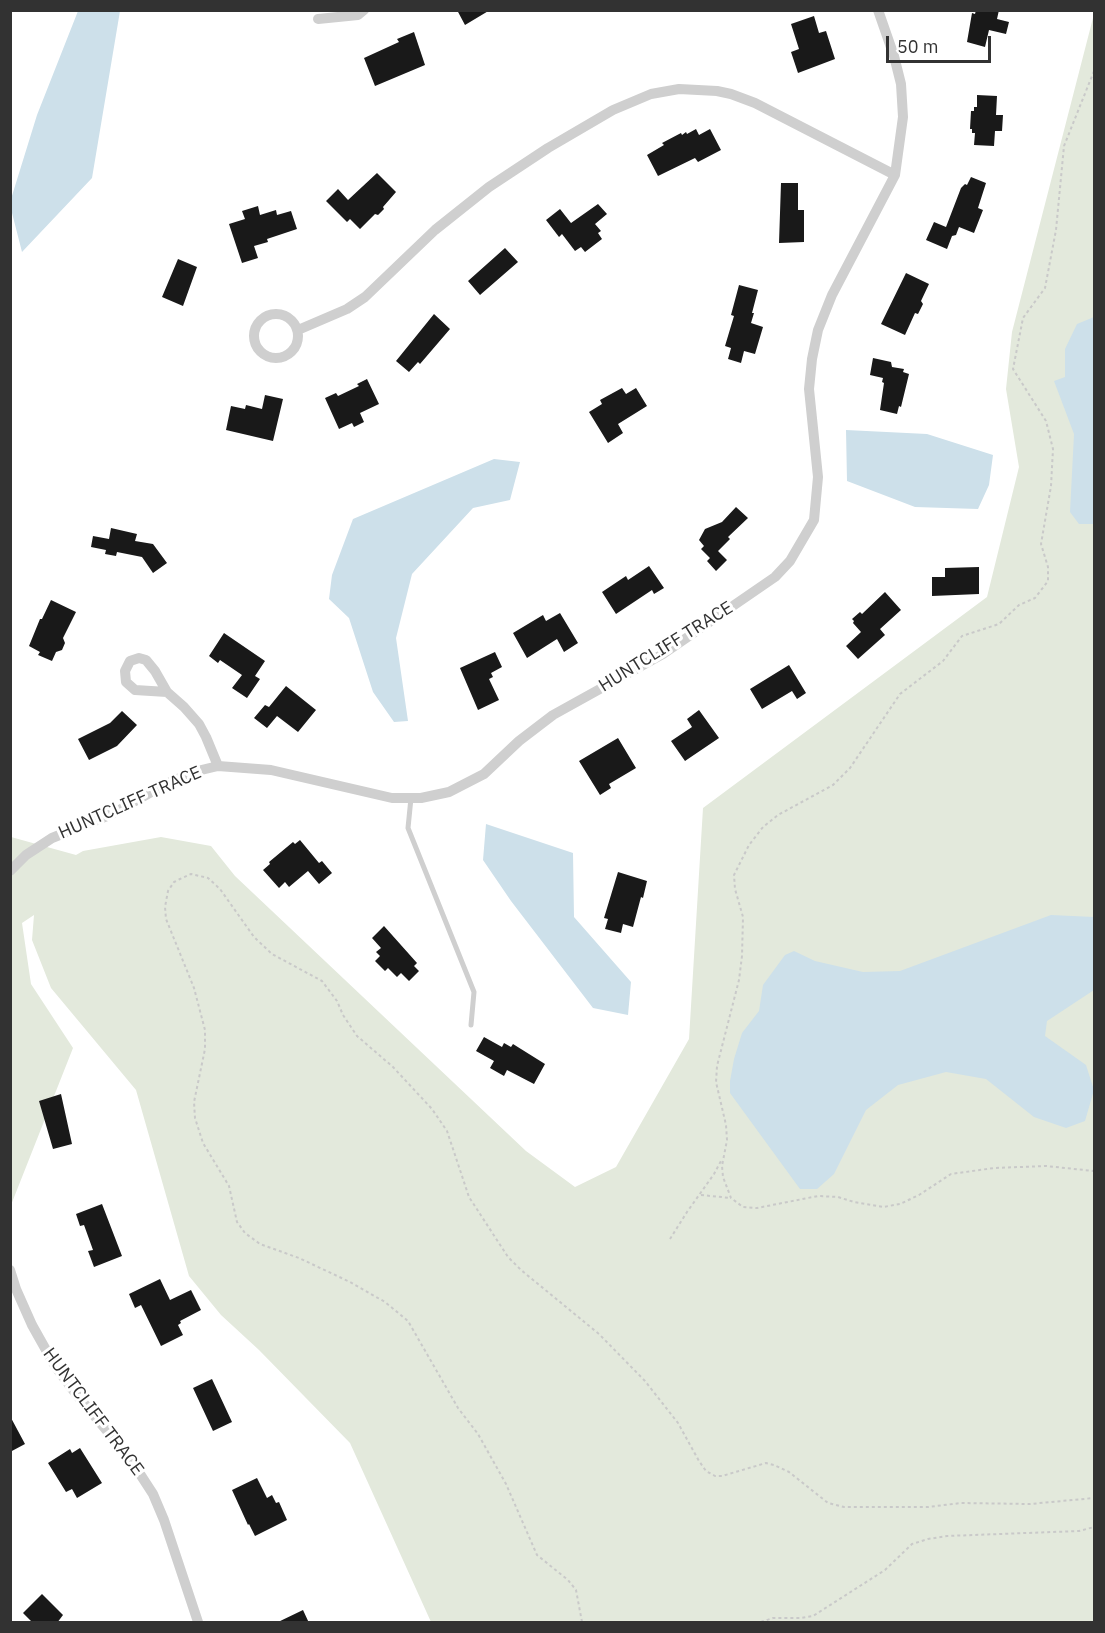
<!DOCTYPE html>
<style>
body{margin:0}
#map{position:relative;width:1105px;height:1633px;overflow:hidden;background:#fff;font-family:"IBM Plex Sans",sans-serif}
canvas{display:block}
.frame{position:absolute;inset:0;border:12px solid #323232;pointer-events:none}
.scale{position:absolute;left:886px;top:36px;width:105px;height:27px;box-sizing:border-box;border:3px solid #323232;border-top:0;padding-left:8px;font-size:18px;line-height:21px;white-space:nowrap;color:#323232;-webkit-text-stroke:4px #fff;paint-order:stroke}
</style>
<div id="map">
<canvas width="1105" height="1633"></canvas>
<div class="frame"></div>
<div class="scale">50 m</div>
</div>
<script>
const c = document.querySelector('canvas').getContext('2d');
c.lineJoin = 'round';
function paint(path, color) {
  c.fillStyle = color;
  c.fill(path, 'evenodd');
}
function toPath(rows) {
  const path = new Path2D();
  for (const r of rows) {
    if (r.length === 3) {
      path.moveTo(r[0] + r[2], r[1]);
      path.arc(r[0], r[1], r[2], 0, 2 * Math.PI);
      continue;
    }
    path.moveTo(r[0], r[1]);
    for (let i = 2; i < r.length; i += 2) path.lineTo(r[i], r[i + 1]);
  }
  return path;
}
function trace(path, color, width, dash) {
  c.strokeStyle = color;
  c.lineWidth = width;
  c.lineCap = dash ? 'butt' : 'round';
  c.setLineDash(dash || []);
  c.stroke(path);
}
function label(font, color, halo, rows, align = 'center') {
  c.font = font + ' "IBM Plex Sans",sans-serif';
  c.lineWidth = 6;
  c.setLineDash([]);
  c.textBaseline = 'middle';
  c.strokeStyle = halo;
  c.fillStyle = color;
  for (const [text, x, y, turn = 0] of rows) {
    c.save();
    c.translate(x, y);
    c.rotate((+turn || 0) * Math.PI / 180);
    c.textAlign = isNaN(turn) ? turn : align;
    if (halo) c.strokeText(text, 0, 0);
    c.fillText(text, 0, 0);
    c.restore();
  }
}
const green = toPath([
 [1094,14,1094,1622,431,1622,350,1443,259,1350,221,1315,189,1276,136,1090,51,988,32,940,34,915,22,923,31,984,73,1048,11,1205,11,837,76,855,83,851,161,837,211,846,235,876,526,1151,575,1187,616,1167,689,1039,703,808,987,597,1019,467,1006,389,1012,332]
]);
const water = toPath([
 [78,11,120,11,92,178,22,252,11,209,11,199,37,115],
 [1094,317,1094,524,1079,524,1070,512,1074,434,1054,381,1065,377,1065,349,1077,324],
 [846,430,927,434,993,455,989,485,978,509,915,507,847,481],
 [494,459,520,462,510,500,473,508,412,574,396,638,408,721,394,722,373,692,349,618,329,599,332,575,353,519],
 [486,824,573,853,574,917,631,982,628,1015,593,1008,511,901,483,860],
 [1051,915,1094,917,1094,990,1047,1021,1045,1036,1086,1065,1094,1090,1085,1121,1066,1128,1034,1117,986,1079,946,1072,898,1085,866,1110,834,1174,817,1189,800,1189,730,1093,730,1081,734,1059,742,1033,759,1011,763,985,785,955,794,951,815,961,863,972,900,971]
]);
const building = toPath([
 [457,10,490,10,465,25],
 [976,10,999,10,997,19,1009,22,1006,34,989,30,985,47,967,42,972,13,975,14],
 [814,16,819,33,826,31,835,59,798,73,791,52,799,49,791,24],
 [414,32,425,65,375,86,364,58,399,42,397,39],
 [977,95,997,96,996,115,1003,115,1002,131,995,131,994,146,974,145,975,133,972,133,972,129,970,129,971,111,974,111,974,107,977,107],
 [696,129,699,135,710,129,721,150,698,162,695,158,658,176,647,155,664,145,662,143,681,133,682,135,686,132,687,134],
 [377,173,396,192,383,207,384,209,378,215,375,214,360,229,350,219,347,222,326,201,338,189,348,200],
 [971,177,986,183,978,208,983,210,974,233,959,227,956,235,952,236,947,249,926,240,934,222,946,227,961,188,965,184,967,185],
 [781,183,798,183,798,210,804,210,804,242,779,243],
 [598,204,607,214,595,224,601,231,598,233,602,239,585,252,581,247,575,251,562,234,559,237,546,220,560,209,571,223],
 [258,206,260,215,276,210,277,215,291,211,297,229,267,239,268,242,254,246,258,258,242,263,229,224,245,219,242,211],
 [505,248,518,262,480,295,468,281],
 [178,259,197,267,183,306,162,297],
 [906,273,929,284,921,301,923,304,918,314,915,313,905,335,881,324],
 [739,285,758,290,752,313,754,313,751,323,763,327,755,354,744,351,741,363,728,359,731,348,725,346,734,316,731,315],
 [434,314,450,329,420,364,418,362,409,372,396,361],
 [873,358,891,362,892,367,904,369,903,372,909,374,901,407,899,406,897,414,880,410,884,383,882,382,883,378,870,375],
 [367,379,379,404,360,413,364,422,354,427,352,423,339,429,325,398,336,393,338,396,359,386,357,384],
 [622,388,626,394,636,388,647,406,618,424,623,433,608,443,589,412,602,404,600,400],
 [265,395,283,399,273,441,226,430,231,406,245,409,246,405,262,409],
 [736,507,748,518,728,537,730,539,718,551,727,560,716,571,707,561,710,558,701,549,704,546,699,540,705,529,722,522],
 [111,528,137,534,135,541,153,544,167,563,153,573,142,557,117,552,116,556,105,554,106,550,91,547,93,536,109,539],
 [649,566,664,588,654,594,652,590,616,614,602,592,626,576,628,580],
 [979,567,979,594,932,596,932,577,945,577,945,568],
 [885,592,901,610,880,629,885,635,858,659,846,646,861,632,853,623,854,621,852,619,860,612,862,614],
 [51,600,76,612,63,638,65,643,62,650,56,652,52,661,38,655,40,652,29,646,40,619,42,619],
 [560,613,578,643,564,652,557,639,527,658,513,633,543,615,546,621],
 [224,633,265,661,255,676,260,679,247,698,232,688,242,675,220,660,218,663,209,656],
 [495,652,502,667,491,673,493,677,489,679,499,700,478,710,460,668],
 [789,665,806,693,797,699,792,691,762,709,750,689],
 [286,686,316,710,298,732,277,716,267,728,254,718,265,705,269,707],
 [699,710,719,738,685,761,671,741,692,727,687,719],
 [122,711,137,725,117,746,89,760,78,739,110,723],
 [618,738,636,768,609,784,611,788,600,795,579,761],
 [300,840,319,863,322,861,332,873,319,884,308,871,289,887,285,882,279,888,263,870,270,864,269,862,293,842,295,844],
 [618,872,647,881,643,898,641,897,633,927,623,924,621,933,605,929,608,919,604,918],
 [384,926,417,963,414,966,419,971,409,981,401,973,397,977,388,968,385,971,375,961,380,956,376,952,381,948,372,938],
 [484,1037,502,1047,504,1043,511,1047,513,1044,545,1064,534,1084,507,1070,504,1076,490,1068,494,1061,476,1051],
 [61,1094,72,1144,53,1149,39,1101],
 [102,1204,122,1256,94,1267,88,1251,93,1250,84,1225,80,1226,76,1214],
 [160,1279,170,1300,191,1290,201,1310,180,1321,181,1323,178,1325,183,1335,161,1346,141,1305,135,1308,129,1294],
 [212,1379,232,1422,213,1431,193,1388],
 [10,1416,25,1444,10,1452],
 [80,1448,102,1483,77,1498,72,1489,66,1492,48,1463,70,1449,72,1453],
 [257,1478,267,1498,272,1495,276,1503,279,1502,287,1520,255,1536,249,1524,248,1525,232,1490],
 [42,1594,63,1615,57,1623,33,1623,23,1613],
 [303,1610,309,1623,276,1623]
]);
const path = toPath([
 [1094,71,1064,146,1056,230,1045,288,1023,318,1013,369,1046,421,1053,449,1051,486,1041,544,1048,567,1048,581,1035,598,1019,605,999,624,962,636,943,661,900,694,850,768,833,785,778,815,763,827,749,845,734,875,735,889,743,917,742,956,739,980,717,1066,716,1082,726,1125,727,1140,722,1166,723,1177,731,1198,743,1207,757,1208,818,1196,838,1197,854,1202,883,1207,900,1204,919,1195,951,1174,994,1168,1046,1166,1094,1171],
 [701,1195,731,1198],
 [670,1239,687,1212,714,1174,722,1159],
 [582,1622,576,1590,568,1580,537,1555,506,1484,478,1434,458,1408,408,1321,385,1302,350,1282,299,1258,260,1244,245,1233,237,1222,229,1186,203,1143,195,1118,194,1102,205,1049,205,1030,194,988,166,919,165,907,168,891,174,882,180,879,191,874,208,878,220,889,254,937,272,954,322,981,337,1001,343,1015,357,1036,393,1067,432,1109,447,1131,469,1197,508,1257,521,1270,599,1334,645,1381,678,1423,699,1461,706,1471,715,1476,722,1476,766,1463,774,1465,789,1472,828,1503,844,1507,928,1507,961,1503,1030,1504,1094,1498],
 [761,1622,773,1618,800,1618,813,1616,885,1570,912,1544,928,1539,947,1536,1079,1531,1094,1527]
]);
const lane = toPath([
 [411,798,408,828,474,992,471,1025]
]);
const street = toPath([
 [318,19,358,15,364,10],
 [276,336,22],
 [298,330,347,309,365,297,435,230,489,187,548,148,613,110,651,94,679,89,717,91,731,94,755,103,895,175],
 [167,692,155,671,146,660,139,658,130,661,125,671,126,682,135,690,167,692,184,707,199,724,206,737,218,766],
 [10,871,26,855,52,838,112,814,166,784,193,772,218,766,271,770,392,798,421,798,449,792,484,774,519,741,553,715,663,654,775,577,790,561,814,520,818,477,809,389,812,359,818,330,832,295,895,175,903,117,901,84,894,56,878,10],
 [10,1270,16,1289,32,1325,55,1366,76,1394,129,1457,153,1494,164,1520,198,1622]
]);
const streetNames = [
 ["HUNTCLIFF TRACE",666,647,-32],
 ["HUNTCLIFF TRACE",130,803,-24],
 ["HUNTCLIFF TRACE",93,1412,53]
];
paint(green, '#e3e9dc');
paint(water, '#cde0ea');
paint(building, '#191919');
trace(path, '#c9c9c9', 2, [3, 3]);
trace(lane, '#cfcfcf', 5);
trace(street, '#cfcfcf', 10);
label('18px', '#323232', '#fff', streetNames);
</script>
